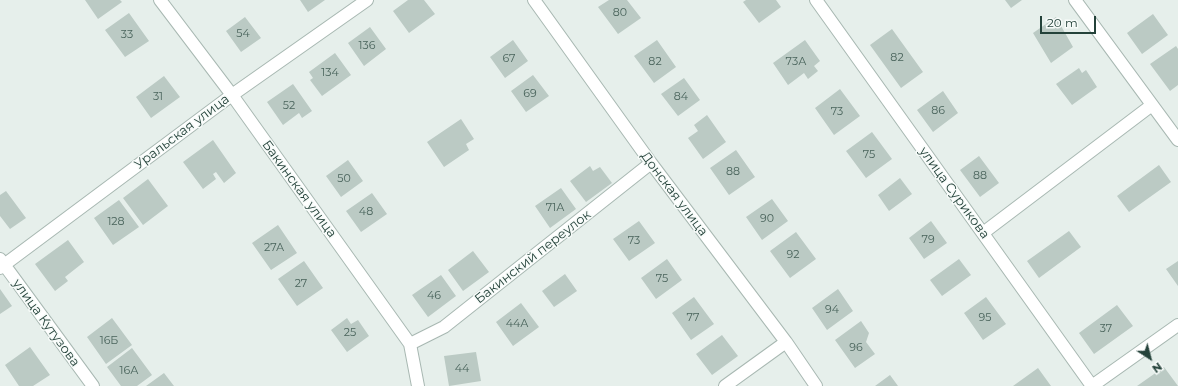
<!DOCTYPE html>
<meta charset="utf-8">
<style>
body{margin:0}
#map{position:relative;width:1178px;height:386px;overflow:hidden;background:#e6efeb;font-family:Montserrat,sans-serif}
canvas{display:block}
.north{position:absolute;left:1130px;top:338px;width:40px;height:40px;-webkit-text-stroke:3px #f7fbf9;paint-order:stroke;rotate:144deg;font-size:11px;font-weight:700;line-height:16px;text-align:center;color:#24423a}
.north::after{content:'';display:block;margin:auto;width:14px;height:18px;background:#24423a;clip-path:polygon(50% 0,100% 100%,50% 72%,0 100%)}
.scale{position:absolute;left:1040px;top:16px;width:56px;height:18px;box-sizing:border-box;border:2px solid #24423a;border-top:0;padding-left:5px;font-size:12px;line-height:14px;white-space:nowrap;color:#24423a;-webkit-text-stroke:3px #f7fbf9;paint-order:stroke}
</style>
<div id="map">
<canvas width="1178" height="386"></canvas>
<div class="north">N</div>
<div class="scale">20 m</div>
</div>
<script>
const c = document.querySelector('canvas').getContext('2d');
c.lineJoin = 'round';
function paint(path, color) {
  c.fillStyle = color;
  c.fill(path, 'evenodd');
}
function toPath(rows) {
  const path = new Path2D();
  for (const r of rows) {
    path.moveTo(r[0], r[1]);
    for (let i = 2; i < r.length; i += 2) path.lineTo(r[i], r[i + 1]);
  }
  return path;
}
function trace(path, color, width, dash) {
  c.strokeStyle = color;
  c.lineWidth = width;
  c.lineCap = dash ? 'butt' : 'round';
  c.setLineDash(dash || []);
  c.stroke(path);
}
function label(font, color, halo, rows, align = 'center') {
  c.font = font + ' Montserrat,sans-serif';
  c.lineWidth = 3;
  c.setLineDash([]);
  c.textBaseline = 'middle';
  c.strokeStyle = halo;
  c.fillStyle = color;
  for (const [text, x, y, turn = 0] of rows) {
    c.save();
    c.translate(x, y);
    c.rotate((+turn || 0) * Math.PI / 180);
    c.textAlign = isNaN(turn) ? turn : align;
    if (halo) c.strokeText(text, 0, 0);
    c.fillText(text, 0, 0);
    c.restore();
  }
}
const building = toPath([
 [85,0,120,0,122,2,98,19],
 [300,0,325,0,308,12],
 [408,0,424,0,435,14,409,33,393,11],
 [609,0,627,0,641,18,618,34,598,7],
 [746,0,776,0,781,7,759,23,743,2],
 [1005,0,1022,0,1011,8],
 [129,13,149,41,125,57,105,30],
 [1153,14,1168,35,1142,54,1127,33],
 [245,17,261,38,241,52,226,31],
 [1056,17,1073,47,1051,63,1033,33],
 [370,27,386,49,364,66,348,43],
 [892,29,923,72,901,88,870,45],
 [513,40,528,61,505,78,490,57],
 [657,40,676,67,654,83,634,56],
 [805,40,820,61,814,66,818,71,808,79,804,73,788,85,773,63],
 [1176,46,1178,49,1178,85,1170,91,1150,64],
 [335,53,351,75,322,96,310,80,313,78,309,72],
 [1079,68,1082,73,1086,70,1097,87,1072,105,1056,84],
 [533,75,549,96,526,112,511,91],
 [164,76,180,97,151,118,136,97],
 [684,78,700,100,678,116,661,94],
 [293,84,312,111,302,118,299,113,283,125,267,102],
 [840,89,860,116,834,135,815,108],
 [943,91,958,113,933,132,917,110],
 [707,115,726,142,703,159,688,138,698,131,694,125],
 [461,119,474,139,466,144,469,150,444,167,427,142],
 [872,132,892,159,866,178,846,151],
 [213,140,236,173,224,183,216,172,213,174,216,179,203,189,183,162],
 [736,150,755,177,729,195,710,168],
 [979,156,999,183,980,197,960,170],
 [348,160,363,181,341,197,326,176],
 [1159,165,1171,182,1129,212,1117,196],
 [590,166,593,171,600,167,612,183,586,202,570,181],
 [900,178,912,194,889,211,878,195],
 [148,179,168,206,143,225,123,198],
 [561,188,576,209,550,228,535,206],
 [6,191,26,218,10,229,0,216,0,195],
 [372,193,387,214,361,232,346,211],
 [772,199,788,221,762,240,746,217],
 [119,200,139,227,113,245,94,218],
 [639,221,655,243,629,261,613,239],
 [931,221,947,243,924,259,909,238],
 [278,225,297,253,271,270,252,243],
 [1069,231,1081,247,1039,278,1027,261],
 [796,232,816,259,790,278,770,251],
 [68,240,84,262,65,277,68,281,55,291,35,264],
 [473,251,489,272,463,291,448,270],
 [667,259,682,280,656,299,641,278],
 [959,259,971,275,942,296,930,280],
 [304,261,323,288,297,306,278,279],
 [1178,261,1178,286,1166,269],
 [565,274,577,291,554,307,542,291],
 [441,275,456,296,428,317,412,295],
 [0,289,12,306,0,314],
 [838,289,853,311,827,330,812,308],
 [694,297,714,324,691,340,672,313],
 [986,297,1006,324,983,340,964,313],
 [521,303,539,327,513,346,496,322],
 [1117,305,1133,326,1094,354,1079,333],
 [112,318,132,345,106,364,87,337],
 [347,318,351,324,358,320,369,336,347,352,331,330],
 [861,321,869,333,866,342,875,354,855,368,835,340],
 [722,335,738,356,712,375,696,354],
 [30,347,50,375,33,386,19,386,5,365],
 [132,348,152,375,137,386,121,386,107,367],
 [476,352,481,381,449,386,444,356],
 [1164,367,1178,386,1137,386],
 [1038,368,1051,386,1013,386],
 [164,373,174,386,146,386],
 [890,375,898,386,875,386]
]);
const minor = toPath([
 [160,0,232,95,410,344,418,386],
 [534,0,651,163,786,342,816,386],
 [816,0,1092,386,1178,325],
 [1075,0,1178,140],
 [983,233,1152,105],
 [0,259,93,386],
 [0,268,232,95,367,0],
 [410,344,444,327,651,163],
 [725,386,786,342]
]);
const numberNames = [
 ["80",620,13],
 ["54",243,34],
 ["33",127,35],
 ["136",367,46],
 ["82",897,58],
 ["67",509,59],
 ["82",655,62],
 ["73А",796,62],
 ["134",330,73],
 ["69",530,94],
 ["31",158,97],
 ["84",681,97],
 ["52",289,106],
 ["86",938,111],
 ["73",837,112],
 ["75",869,155],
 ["88",733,172],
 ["88",980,176],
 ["50",344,179],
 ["71А",555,208],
 ["48",366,212],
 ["90",767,219],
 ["128",116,222],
 ["79",928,240],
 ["73",634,241],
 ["27А",274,248],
 ["92",793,255],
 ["75",662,279],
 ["27",301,284],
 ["46",434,296],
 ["94",832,310],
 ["77",693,318],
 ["95",985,318],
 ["44А",517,324],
 ["37",1106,329],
 ["25",350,333],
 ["16Б",109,341],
 ["96",856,348],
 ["44",462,369],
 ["16А",129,371]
];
const streetNames = [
 ["Уральская улица",182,132,-37],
 ["Бакинская улица",299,189,54],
 ["улица Сурикова",954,193,54],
 ["Донская улица",674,194,53],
 ["Бакинский переулок",533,257,-38],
 ["улица Кутузова",46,323,54]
];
paint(building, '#bbcac4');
trace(minor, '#a8b8b2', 14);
trace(minor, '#fff', 12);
label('11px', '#4a645c', null, numberNames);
label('13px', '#24423a', '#f7fbf9', streetNames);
</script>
